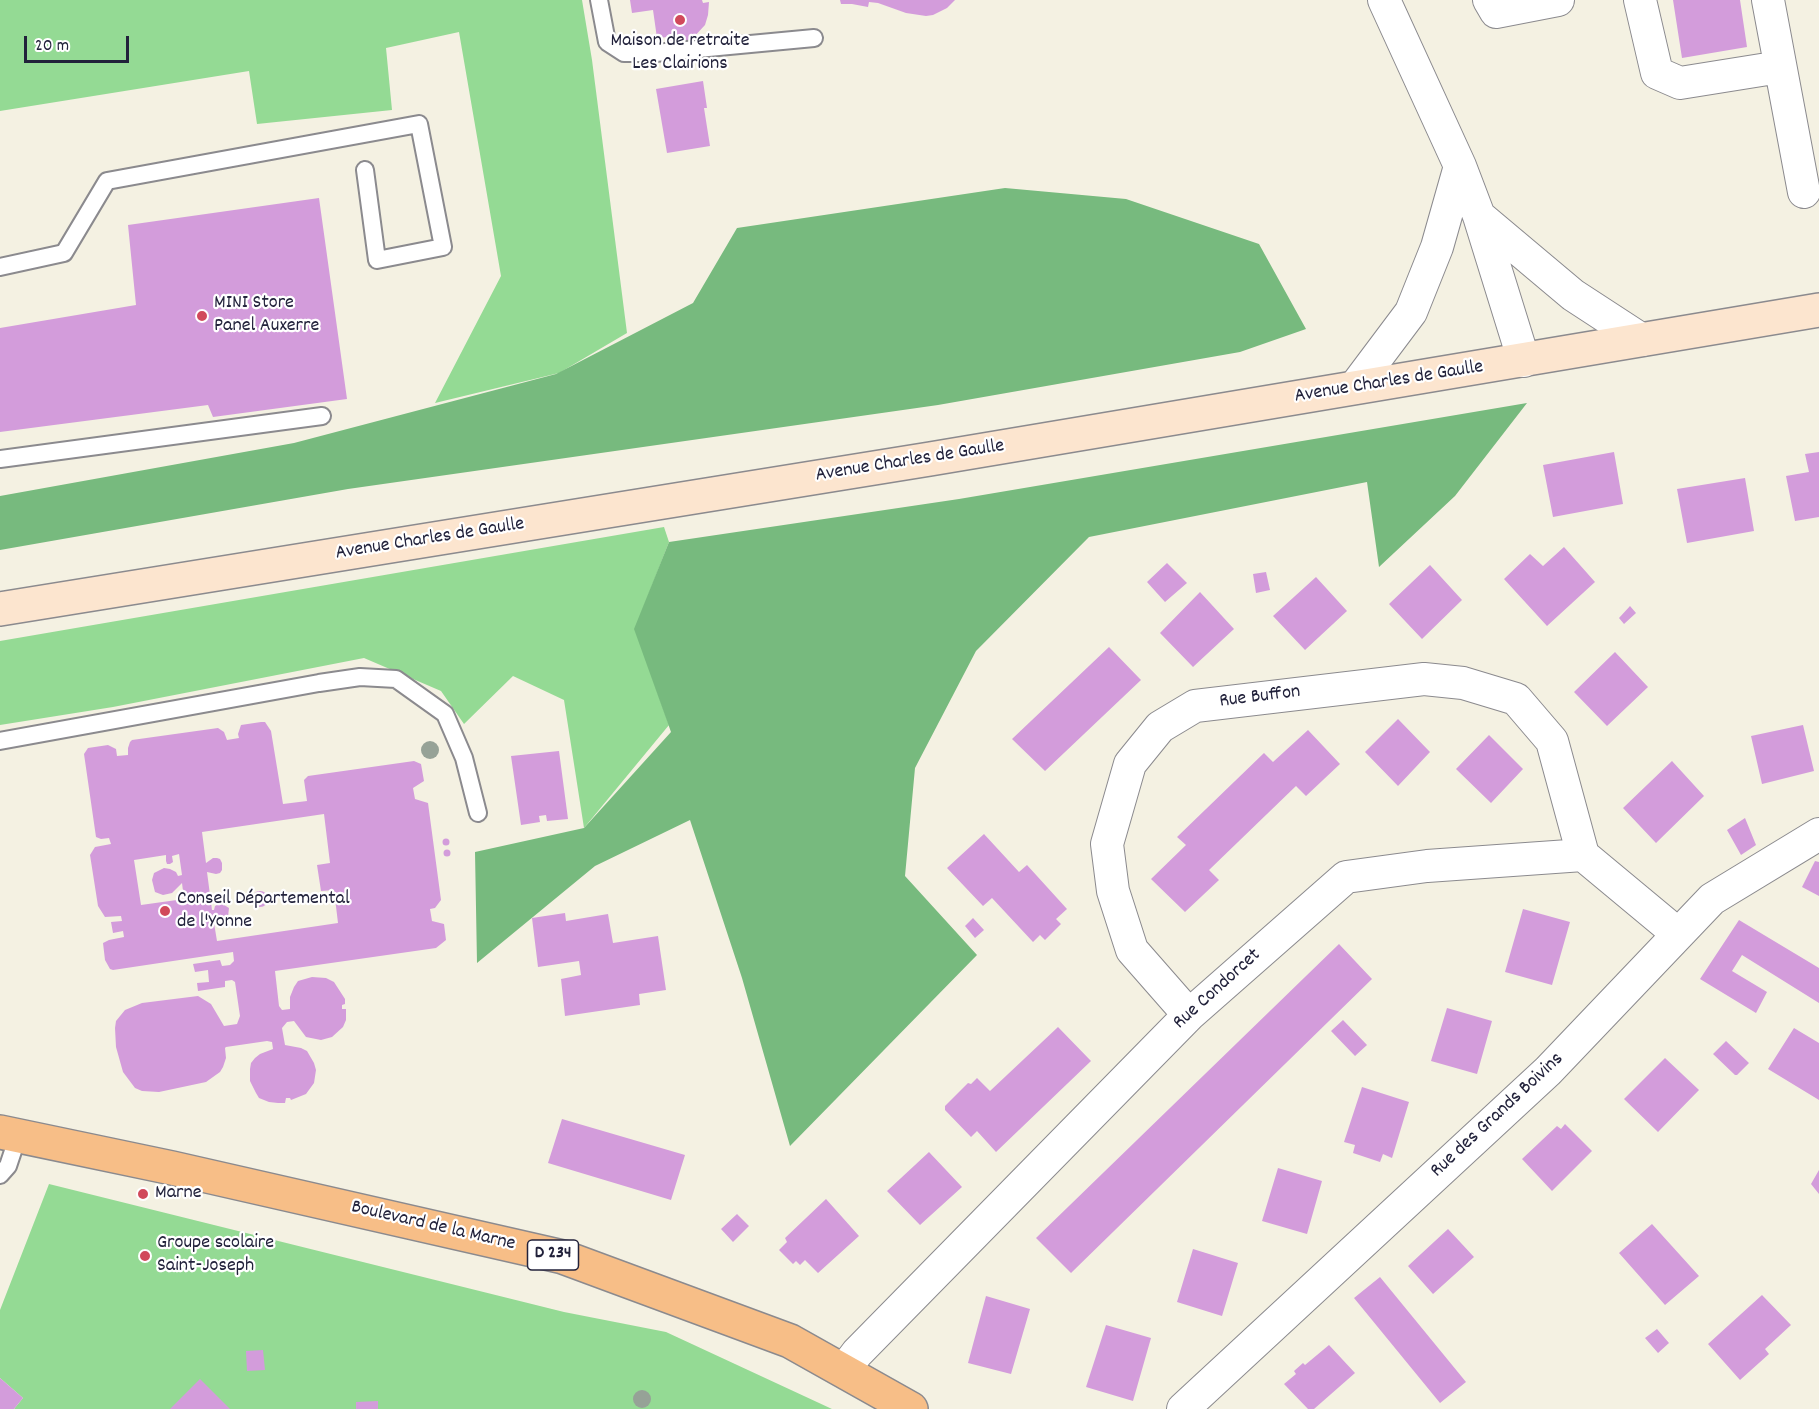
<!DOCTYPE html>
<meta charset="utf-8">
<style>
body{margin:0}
#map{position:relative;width:1819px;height:1409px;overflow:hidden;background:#f4f1e2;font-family:Dekko,sans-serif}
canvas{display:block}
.scale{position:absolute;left:24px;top:36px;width:105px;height:27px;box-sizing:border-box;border:3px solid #22223b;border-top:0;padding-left:8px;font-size:18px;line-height:21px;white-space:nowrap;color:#22223b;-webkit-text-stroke:4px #fff;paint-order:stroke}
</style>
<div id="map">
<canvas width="1819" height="1409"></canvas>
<div class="scale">20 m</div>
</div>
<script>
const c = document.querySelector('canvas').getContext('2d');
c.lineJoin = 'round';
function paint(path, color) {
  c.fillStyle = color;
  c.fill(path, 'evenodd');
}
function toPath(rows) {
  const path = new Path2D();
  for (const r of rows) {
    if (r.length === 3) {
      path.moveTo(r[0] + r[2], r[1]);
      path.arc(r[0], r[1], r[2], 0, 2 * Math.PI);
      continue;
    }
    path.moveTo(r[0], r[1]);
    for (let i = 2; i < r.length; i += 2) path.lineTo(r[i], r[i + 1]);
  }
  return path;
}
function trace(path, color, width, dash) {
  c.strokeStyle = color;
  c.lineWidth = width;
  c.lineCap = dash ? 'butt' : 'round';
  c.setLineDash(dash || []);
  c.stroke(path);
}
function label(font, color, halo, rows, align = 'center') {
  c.font = font + ' Dekko,sans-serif';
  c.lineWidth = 4.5;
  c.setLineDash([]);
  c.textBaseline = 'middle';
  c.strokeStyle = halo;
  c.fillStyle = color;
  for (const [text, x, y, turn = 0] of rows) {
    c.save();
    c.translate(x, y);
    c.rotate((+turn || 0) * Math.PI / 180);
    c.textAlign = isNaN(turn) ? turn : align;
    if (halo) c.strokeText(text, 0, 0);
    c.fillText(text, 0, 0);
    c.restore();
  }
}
const green = toPath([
 [0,0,582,0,592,60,627,333,559,373,435,403,501,276,459,32,386,48,392,110,257,124,249,71,0,111],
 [664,527,669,542,635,629,669,725,584,828,564,700,513,676,464,724,441,691,364,658,113,707,0,725,0,641],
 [49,1184,564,1312,666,1332,832,1409,14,1409,23,1398,0,1378,0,1310]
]);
const forest = toPath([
 [1005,188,1126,199,1259,244,1306,329,1240,352,938,405,348,489,0,550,0,496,294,443,556,374,693,303,737,228],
 [1527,403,1455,496,1379,567,1367,482,1089,537,976,651,915,768,905,876,977,955,790,1146,742,978,690,820,595,866,477,963,475,852,584,828,671,732,634,629,669,542,959,499]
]);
const building = toPath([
 [630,0,702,0,703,3,709,2,708,15,705,25,692,39,683,44,669,46,668,37,657,38,653,10,632,13],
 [840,0,955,0,947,8,933,15,926,16,906,13,878,3,869,2,868,7,852,4,841,4],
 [1673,0,1740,0,1747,47,1682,58],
 [703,81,707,108,704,108,710,146,667,153,656,89],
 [319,198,347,399,213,417,208,405,0,432,0,328,136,305,128,225],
 [1614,452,1623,504,1553,517,1543,465],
 [1819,452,1819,517,1795,521,1786,476,1809,472,1805,454],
 [1745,478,1754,531,1687,543,1677,489],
 [1564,547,1595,582,1547,626,1504,579,1530,554,1543,566],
 [1167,563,1187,583,1165,602,1147,582],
 [1430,565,1462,600,1422,639,1389,604],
 [1266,572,1270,590,1256,593,1253,574],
 [1316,577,1347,611,1305,650,1273,616],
 [1200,592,1234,629,1193,667,1160,633],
 [1630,606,1636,613,1624,624,1619,618],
 [1109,647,1141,680,1045,771,1012,739],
 [1615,652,1648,687,1607,726,1574,692],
 [1398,719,1430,752,1398,786,1365,752],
 [261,722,265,722,271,731,283,804,307,801,304,780,308,776,414,761,421,764,424,781,413,788,415,799,428,803,441,900,435,908,430,909,432,921,444,924,446,940,436,948,275,971,279,1006,282,1010,290,1009,290,997,294,987,298,981,312,977,326,978,334,982,345,999,345,1004,342,1005,342,1009,346,1009,346,1020,343,1027,332,1037,321,1040,306,1037,294,1021,287,1022,282,1028,285,1045,301,1048,307,1051,314,1063,316,1070,314,1083,306,1094,291,1100,290,1098,286,1098,285,1103,278,1103,269,1102,259,1098,256,1093,250,1081,250,1069,251,1063,255,1058,260,1054,273,1049,272,1042,267,1041,226,1047,225,1048,226,1058,223,1067,220,1072,206,1082,159,1092,142,1091,135,1088,123,1072,116,1047,115,1028,116,1021,125,1010,142,1003,198,996,211,1004,224,1026,237,1024,240,1016,235,982,232,980,225,981,225,987,198,991,197,983,209,982,208,970,195,972,193,964,220,960,222,966,230,965,234,961,233,952,113,970,110,969,105,960,103,943,109,940,124,937,123,931,113,933,111,922,122,921,121,916,105,917,98,906,90,855,95,847,111,844,109,838,101,839,96,837,84,754,88,748,108,745,116,749,117,756,128,755,128,748,130,742,132,740,218,728,224,732,227,740,239,738,238,734,241,725],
 [324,814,330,863,317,865,321,891,334,890,338,923,217,941,213,917,220,921,228,917,229,908,221,903,215,906,214,910,212,910,207,872,216,874,220,873,222,870,222,863,220,859,217,858,213,858,206,863,202,832],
 [179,854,182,875,178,876,176,872,170,869,164,868,154,873,152,880,155,892,163,895,172,893,182,883,184,899,141,905,134,860,166,855,166,861,167,864,170,864,173,862,172,856],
 [1803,725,1814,771,1762,784,1751,736],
 [1308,730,1340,764,1306,796,1296,786,1209,870,1219,880,1185,912,1151,879,1186,845,1177,837,1264,753,1273,762],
 [1489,735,1523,769,1491,803,1456,769],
 [559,751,568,819,547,821,546,815,539,816,540,822,521,825,511,756],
 [1672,761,1704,796,1656,843,1623,808],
 [1745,818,1756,845,1741,855,1727,830],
 [984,834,1019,872,1027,865,1067,909,1056,919,1061,924,1045,940,1040,935,1033,942,992,898,983,906,947,868],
 [446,842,3.5],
 [447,853,3.5],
 [1815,861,1819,862,1819,896,1802,887],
 [260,899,8],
 [1523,909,1570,922,1552,985,1505,972],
 [565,913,566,921,608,914,613,943,658,936,666,990,639,994,640,1005,565,1016,561,979,581,975,579,961,538,967,532,918],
 [973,918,984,930,975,938,965,926],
 [1739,920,1819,968,1819,1003,1742,955,1732,971,1767,992,1756,1013,1700,979],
 [1339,944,1372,979,1071,1273,1036,1238],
 [1447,1008,1492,1021,1477,1074,1431,1061],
 [1343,1020,1367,1045,1355,1056,1331,1031],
 [1058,1027,1091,1061,996,1152,977,1131,971,1137,945,1110,945,1106,968,1083,971,1084,977,1078,990,1091],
 [1794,1028,1819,1043,1819,1100,1768,1069],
 [1726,1041,1749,1063,1737,1075,1735,1075,1713,1054],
 [1665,1058,1699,1090,1658,1132,1624,1099],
 [1362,1087,1409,1102,1392,1158,1383,1154,1380,1162,1353,1153,1355,1145,1344,1142],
 [562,1119,685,1155,671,1200,548,1163],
 [1565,1124,1592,1151,1552,1191,1522,1159,1557,1126,1561,1129],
 [929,1152,962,1187,920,1225,887,1191],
 [1278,1168,1322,1181,1307,1234,1262,1221],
 [1819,1170,1819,1194,1811,1184],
 [826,1199,859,1236,818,1273,805,1260,800,1265,796,1261,793,1264,779,1250,787,1242,785,1238],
 [737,1214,749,1226,733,1242,721,1229],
 [1652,1224,1699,1276,1665,1305,1619,1253],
 [1448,1229,1474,1257,1433,1294,1408,1266],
 [1193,1249,1238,1263,1222,1316,1177,1302],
 [1380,1277,1466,1382,1440,1403,1354,1298],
 [1762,1295,1791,1325,1765,1349,1769,1354,1740,1380,1708,1344],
 [986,1296,1030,1309,1011,1374,968,1363],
 [1106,1325,1151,1338,1133,1401,1086,1387],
 [1657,1329,1669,1343,1658,1353,1645,1338],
 [1329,1345,1355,1373,1314,1409,1308,1409,1284,1384,1296,1374,1294,1371,1303,1363,1305,1365],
 [263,1350,265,1370,247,1371,246,1351],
 [0,1378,23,1398,14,1409,0,1409],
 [200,1379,230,1409,170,1409],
 [378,1401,378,1409,356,1409,356,1402]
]);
const service = toPath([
 [599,0,607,42,624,53,655,53,814,38],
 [0,267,64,253,107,181,419,124,443,247,377,260,365,170],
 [0,459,322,416],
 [0,741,319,683,360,677,396,679,445,714,464,758,478,813],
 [0,1175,8,1166,18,1136]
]);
const minor = toPath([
 [1384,0,1460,166,1479,216,1524,361],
 [1489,0,1496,12,1558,0],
 [1640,0,1657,73,1680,83,1780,67],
 [1768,0,1804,192],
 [1479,216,1573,295,1642,340],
 [1354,388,1411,312,1437,247,1460,166],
 [1189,1015,1132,950,1113,891,1107,844,1130,764,1160,727,1195,706,1424,679,1463,683,1516,699,1552,741,1583,855],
 [844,1370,857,1353,1189,1015,1346,877,1427,866,1583,855,1678,934],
 [1183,1409,1548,1071,1712,899,1819,834]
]);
const secondary = toPath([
 [0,609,930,459,1819,310]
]);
const primary = toPath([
 [0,1132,172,1168,563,1257,790,1341,911,1409]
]);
const trees = [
 [430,750],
 [642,1399]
];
const markers = [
 [680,20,6,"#d1495b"],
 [202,316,6,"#d1495b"],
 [165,911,6,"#d1495b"],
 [143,1194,6,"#d1495b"],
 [145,1256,6,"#d1495b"]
];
const shields = [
 [553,1255,51]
];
const shieldNames = [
 ["D 234",553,1255]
];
const poiNames = [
 ["Maison de retraite",680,42,"center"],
 ["Les Clairions",680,65,"center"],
 ["MINI Store",214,304],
 ["Panel Auxerre",214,327],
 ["Conseil Départemental",177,900],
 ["de l'Yonne",177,923],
 ["Marne",155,1194],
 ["Groupe scolaire",157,1244],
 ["Saint-Joseph",157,1267]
];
const streetNames = [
 ["Avenue Charles de Gaulle",1389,383,-9],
 ["Avenue Charles de Gaulle",910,462,-9],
 ["Avenue Charles de Gaulle",430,540,-9],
 ["Rue Buffon",1260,698,-7],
 ["Rue Condorcet",1218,990,-42],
 ["Rue des Grands Boivins",1498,1116,-43],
 ["Boulevard de la Marne",433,1227,13]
];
paint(green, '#94da94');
paint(forest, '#77ba7e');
paint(building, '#d39cdb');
trace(service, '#8b8a8e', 20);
trace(minor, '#8b8a8e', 34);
trace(secondary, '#8b8a8e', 36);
trace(primary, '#8b8a8e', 36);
trace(service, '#fff', 16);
trace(minor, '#fff', 32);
trace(secondary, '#fce5cf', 33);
trace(primary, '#f7be87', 33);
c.fillStyle = '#96a297';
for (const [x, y] of trees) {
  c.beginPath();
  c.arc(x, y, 9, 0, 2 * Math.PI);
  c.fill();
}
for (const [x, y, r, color] of markers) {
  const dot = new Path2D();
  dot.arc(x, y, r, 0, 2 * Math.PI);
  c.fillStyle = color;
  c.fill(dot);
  trace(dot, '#fff', 2);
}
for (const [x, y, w] of shields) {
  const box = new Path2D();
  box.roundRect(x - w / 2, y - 15, w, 30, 4.5);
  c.fillStyle = '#fff';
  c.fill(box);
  trace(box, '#22223b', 1.5);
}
label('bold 18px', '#22223b', null, shieldNames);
label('20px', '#22223b', '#fff', poiNames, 'left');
label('20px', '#22223b', '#fff', streetNames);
</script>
